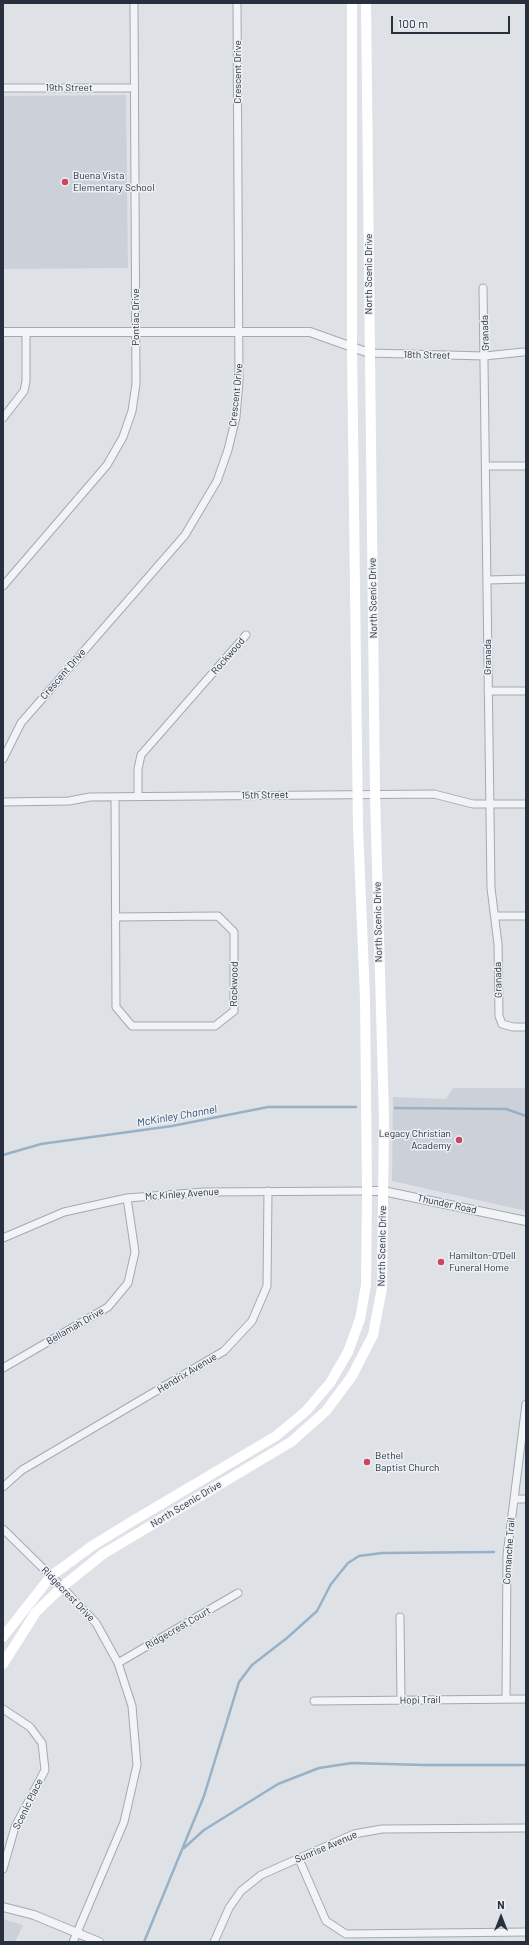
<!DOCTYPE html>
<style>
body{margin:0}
#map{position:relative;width:529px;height:1945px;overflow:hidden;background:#dee2e7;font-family:Barlow,sans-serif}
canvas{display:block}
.frame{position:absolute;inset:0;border:4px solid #28303e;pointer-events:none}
.north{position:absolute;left:481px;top:1897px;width:40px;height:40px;-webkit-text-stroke:3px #edf1f5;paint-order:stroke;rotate:0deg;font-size:11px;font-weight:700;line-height:16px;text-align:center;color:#28303e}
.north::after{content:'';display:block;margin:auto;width:14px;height:18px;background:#28303e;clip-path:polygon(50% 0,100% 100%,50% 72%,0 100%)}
.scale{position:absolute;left:391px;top:16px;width:119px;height:18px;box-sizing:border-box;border:2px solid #28303e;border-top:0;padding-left:5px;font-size:12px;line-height:14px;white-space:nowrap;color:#28303e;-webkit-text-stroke:3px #edf1f5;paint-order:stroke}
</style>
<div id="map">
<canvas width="529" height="1945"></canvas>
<div class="frame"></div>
<div class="north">N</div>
<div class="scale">100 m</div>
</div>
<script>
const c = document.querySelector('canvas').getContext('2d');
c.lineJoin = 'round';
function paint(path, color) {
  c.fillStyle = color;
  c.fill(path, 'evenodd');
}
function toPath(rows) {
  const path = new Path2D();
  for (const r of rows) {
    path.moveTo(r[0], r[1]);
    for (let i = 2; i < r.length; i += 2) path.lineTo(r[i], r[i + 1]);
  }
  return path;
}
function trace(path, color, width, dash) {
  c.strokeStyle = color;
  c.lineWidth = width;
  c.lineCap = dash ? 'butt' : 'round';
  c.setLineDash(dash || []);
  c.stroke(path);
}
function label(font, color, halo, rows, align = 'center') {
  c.font = font + ' Barlow,sans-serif';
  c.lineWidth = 3;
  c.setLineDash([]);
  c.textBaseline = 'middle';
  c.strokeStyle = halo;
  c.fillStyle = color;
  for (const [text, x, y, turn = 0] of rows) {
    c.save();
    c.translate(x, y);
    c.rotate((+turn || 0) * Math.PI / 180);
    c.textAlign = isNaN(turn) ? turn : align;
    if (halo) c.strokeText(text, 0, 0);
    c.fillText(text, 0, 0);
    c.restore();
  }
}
const built = toPath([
 [126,95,128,268,3,269,3,96],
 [453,1088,526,1088,526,1211,392,1181,393,1097,446,1099],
 [3,1919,23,1925,15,1942,3,1942]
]);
const stream = toPath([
 [395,1108,506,1109,526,1116],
 [3,1155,41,1144,172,1126,268,1107,356,1107],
 [184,1848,204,1830,278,1784,319,1768,352,1763,423,1765,526,1765],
 [144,1942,204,1796,239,1682,252,1665,287,1638,317,1611,331,1584,348,1563,359,1556,382,1553,494,1552]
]);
const minor = toPath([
 [3,88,134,88],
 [483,288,491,888,498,944,499,1016,502,1024,513,1027,526,1027],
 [369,353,485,356,523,352],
 [3,418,24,391,26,381,26,332],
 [486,466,526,466],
 [488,580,526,579],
 [3,586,107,465,123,437,132,411,136,384,134,3],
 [488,691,526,691],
 [3,759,21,723,185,535,217,481,228,450,236,417,239,381,237,3],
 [138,796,138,769,141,755,246,635],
 [115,797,116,1007,132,1026,215,1026,234,1011,234,932,218,916,116,917],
 [3,802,69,801,90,797,434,794,473,804,526,804],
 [495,916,526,916],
 [3,1238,64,1212,127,1198,204,1192,367,1191],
 [3,1368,108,1307,128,1283,135,1252,127,1198],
 [3,1487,22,1470,224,1351,252,1321,267,1286,268,1191],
 [514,1499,526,1499],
 [3,1529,62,1587,96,1623,118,1663,132,1706,137,1765,124,1822,73,1942],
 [400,1617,401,1700],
 [118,1663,238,1593],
 [506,1699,507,1555,526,1404],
 [314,1701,526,1699],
 [3,1709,30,1727,42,1743,45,1770,15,1827,3,1869],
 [299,1859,326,1921,346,1934,526,1932],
 [214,1942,229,1908,241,1891,261,1875,354,1834,382,1829,526,1828]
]);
const tertiary = toPath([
 [3,332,310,332,369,353],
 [367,1191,383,1191,526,1221],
 [3,1907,34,1915,99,1942]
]);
const secondary = toPath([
 [3,1637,51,1576,92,1546,131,1522,276,1436,306,1411,330,1383,348,1352,360,1319,366,1285,367,1191,365,998,358,828,352,348,352,3],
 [3,1664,36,1612,62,1587,103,1554,291,1442,326,1411,352,1376,373,1335,382,1288,384,1117,375,794,366,3]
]);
const markers = [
 [65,182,4,"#cb455e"],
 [459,1140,4,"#cb455e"],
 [441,1262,4,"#cb455e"],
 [367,1462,4,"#cb455e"]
];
const streetNames = [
 ["Crescent Drive",238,72,-90],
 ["19th Street",69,88],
 ["North Scenic Drive",369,274,-90],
 ["Pontiac Drive",136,317,-90],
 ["Granada",485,333,-92],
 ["18th Street",427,355,1],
 ["Crescent Drive",236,395,-84],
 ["North Scenic Drive",373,598,-91],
 ["Rockwood",228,656,-49],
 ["Granada",488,657,-90],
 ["Crescent Drive",63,674,-49],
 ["15th Street",265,795,-1],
 ["North Scenic Drive",378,922,-91],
 ["Granada",498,980,-91],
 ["Rockwood",234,984,-89],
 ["Mc Kinley Avenue",182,1194,-4],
 ["Thunder Road",447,1204,12],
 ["North Scenic Drive",382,1246,-89],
 ["Bellamah Drive",75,1326,-30],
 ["Hendrix Avenue",187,1373,-31],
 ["North Scenic Drive",186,1504,-31],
 ["Comanche Trail",509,1551,-86],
 ["Ridgecrest Drive",68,1594,46],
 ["Ridgecrest Court",178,1628,-30],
 ["Hopi Trail",420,1700,-1],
 ["Scenic Place",28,1804,-64],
 ["Sunrise Avenue",326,1847,-23]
];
const poiNames = [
 ["Buena Vista",73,176],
 ["Elementary School",73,188],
 ["Legacy Christian",451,1134,"right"],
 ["Academy",451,1146,"right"],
 ["Hamilton-O'Dell",449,1256],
 ["Funeral Home",449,1268],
 ["Bethel",375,1456],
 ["Baptist Church",375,1468]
];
const waterNames = [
 ["McKinley Channel",177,1116,-10]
];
paint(built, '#ccd1d9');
trace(stream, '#99b1c7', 2.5);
trace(minor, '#a4a9b1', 9);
trace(tertiary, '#a4a9b1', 10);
trace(minor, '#f1f3f6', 7);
trace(tertiary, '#f1f3f6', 8);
trace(secondary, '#fff', 10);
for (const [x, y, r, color] of markers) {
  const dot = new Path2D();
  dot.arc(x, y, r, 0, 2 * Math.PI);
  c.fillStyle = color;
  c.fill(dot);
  trace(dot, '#edf1f5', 1.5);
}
label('10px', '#28303e', '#edf1f5', streetNames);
label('10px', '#28303e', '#edf1f5', poiNames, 'left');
label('italic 11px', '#335171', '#edf1f5', waterNames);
</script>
